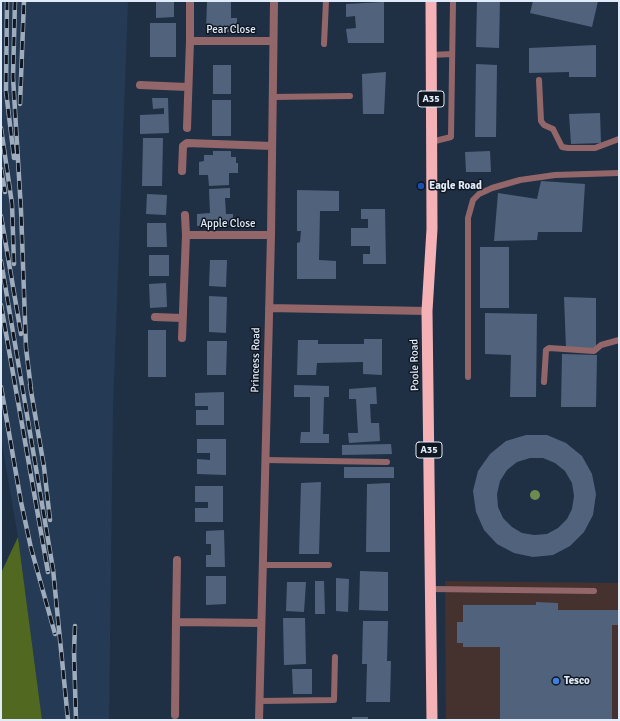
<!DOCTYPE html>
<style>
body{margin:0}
#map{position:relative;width:620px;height:721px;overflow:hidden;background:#1f3045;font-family:Signika,sans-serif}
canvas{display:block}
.frame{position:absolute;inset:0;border:2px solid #e0ebf9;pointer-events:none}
</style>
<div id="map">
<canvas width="620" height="721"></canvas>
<div class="frame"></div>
</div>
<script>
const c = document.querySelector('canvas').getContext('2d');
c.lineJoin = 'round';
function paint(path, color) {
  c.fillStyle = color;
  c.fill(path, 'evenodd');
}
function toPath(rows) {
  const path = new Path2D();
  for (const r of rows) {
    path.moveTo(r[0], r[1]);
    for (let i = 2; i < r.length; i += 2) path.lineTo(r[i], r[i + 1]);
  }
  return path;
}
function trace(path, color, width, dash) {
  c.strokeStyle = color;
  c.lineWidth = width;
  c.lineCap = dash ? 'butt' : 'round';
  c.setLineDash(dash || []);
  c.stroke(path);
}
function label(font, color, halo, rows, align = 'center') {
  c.font = font + ' Signika,sans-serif';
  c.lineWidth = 3;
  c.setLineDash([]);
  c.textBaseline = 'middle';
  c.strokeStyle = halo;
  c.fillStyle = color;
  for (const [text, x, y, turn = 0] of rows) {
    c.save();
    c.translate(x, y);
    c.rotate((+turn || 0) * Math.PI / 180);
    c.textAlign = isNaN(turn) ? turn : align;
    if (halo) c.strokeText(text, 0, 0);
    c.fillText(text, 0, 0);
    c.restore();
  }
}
const commercial = toPath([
 [445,581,619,583,619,720,446,720]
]);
const built = toPath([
 [1,1,128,1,113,407,109,720,42,720,18,537,1,438]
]);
const forest = toPath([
 [18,537,42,720,1,720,1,573]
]);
const building = toPath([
 [156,1,174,1,174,17,156,18],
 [207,1,231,1,231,18,237,18,237,32,206,32],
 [477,1,500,1,499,48,476,47],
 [533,1,598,1,592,27,530,13],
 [384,2,384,43,348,43,346,29,356,28,355,16,346,17,346,4],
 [150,23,176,23,176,57,150,57],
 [596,45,596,77,569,77,569,72,529,73,529,48],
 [476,64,497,65,496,137,475,137],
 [213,65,231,65,231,94,213,94],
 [386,72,384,114,363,114,362,74],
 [152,98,168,98,169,133,140,134,140,115,164,114,164,108,153,109],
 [212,100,231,100,231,136,212,136],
 [600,113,601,143,571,144,569,114],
 [143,138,163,138,162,186,142,186],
 [213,151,231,151,231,157,236,157,236,163,238,163,238,173,229,173,229,185,209,186,208,175,199,175,199,162,204,161,204,155,213,155],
 [490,151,491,172,466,172,465,152],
 [541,181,585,184,582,232,538,232,537,240,494,241,498,193,537,199],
 [230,188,230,198,225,198,226,214,233,214,233,225,197,226,197,214,210,213,209,189],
 [297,190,339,191,339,211,320,211,319,260,336,261,336,279,297,279,297,243,300,242,301,231,297,231],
 [147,194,167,195,166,215,146,214],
 [361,209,385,209,386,264,363,264,363,254,370,254,370,246,351,246,351,228,368,228,368,219,361,219],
 [147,223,166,223,167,247,147,247],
 [480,247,509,247,509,308,480,308],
 [149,255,169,255,169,276,149,276],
 [210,260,227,260,226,287,209,286],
 [166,283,167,307,150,308,149,284],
 [209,296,227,297,226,333,209,332],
 [564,297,596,298,596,349,566,348],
 [485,313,537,314,536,397,510,397,511,355,485,354],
 [148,330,166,330,166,377,148,377],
 [364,339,382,339,382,375,363,374,363,362,317,363,316,375,297,375,298,340,318,340,318,344,364,344],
 [207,341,227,341,226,375,207,375],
 [562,354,597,355,596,407,561,407],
 [294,385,329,386,329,397,324,397,323,434,329,434,329,443,300,443,301,432,310,432,310,397,294,397],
 [376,387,377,404,370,404,371,423,379,423,380,441,349,443,348,433,358,433,356,399,349,399,349,389],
 [224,392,224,425,196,425,196,410,208,410,208,406,195,406,195,393],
 [526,435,547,435,566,443,582,456,592,474,596,494,593,515,584,532,570,546,553,555,533,557,514,553,497,544,484,530,476,512,473,491,478,471,490,454,506,441],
 [530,458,543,458,555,463,565,471,572,483,574,496,572,509,567,519,558,528,547,534,534,535,522,533,512,527,503,518,498,507,497,494,500,481,507,470,517,462],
 [197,439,226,439,226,475,197,474,197,459,210,460,210,453,197,453],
 [391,444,392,454,342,455,342,445],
 [344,467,394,467,394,478,344,478],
 [321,482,319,554,299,554,301,483],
 [390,483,390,552,366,552,367,484],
 [195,486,223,486,223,522,195,522,195,508,208,508,208,502,195,502],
 [224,530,225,567,206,567,206,555,211,555,211,544,206,544,206,531],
 [360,571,388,572,388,611,359,610],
 [206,576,226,576,226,604,206,605],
 [336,578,349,579,348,612,336,611],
 [315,581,324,581,325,614,315,614],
 [287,582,306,582,304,612,286,611],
 [536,602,558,603,558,610,619,610,619,625,612,625,612,720,500,720,500,647,463,647,463,643,457,643,457,622,463,622,463,605,536,605],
 [283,618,305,618,306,664,284,665],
 [363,621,388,621,387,661,391,661,390,702,366,702,367,664,362,664],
 [292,669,312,669,312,694,293,694],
 [352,717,368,717,368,720,352,720]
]);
const service = toPath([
 [324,44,326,1],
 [431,55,452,54],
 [539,80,541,121,544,125,553,129,562,147,568,148,595,148,619,139],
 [273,97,350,96],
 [431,142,451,137,453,1],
 [468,377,468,218,473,200,479,194,492,188,520,180,555,175,619,173],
 [544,382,546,350,549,348,594,351,601,345,619,340],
 [265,460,387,462],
 [262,565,329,565],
 [431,589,594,591],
 [260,701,334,700,335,657]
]);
const minor = toPath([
 [190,41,190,1],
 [140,85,187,87],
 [187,128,190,41,273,41],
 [182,171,183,146,187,143,272,146],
 [185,215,186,235],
 [269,308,427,311],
 [155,317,182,318],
 [182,338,186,235,271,235],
 [176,622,177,560],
 [175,715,176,622,261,623],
 [259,720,271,235,274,1]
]);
const trunk = toPath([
 [431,1,432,229,427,311,432,720]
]);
const rail = toPath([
 [7,1,6,91,14,158],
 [15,1,13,77,21,210,26,348,31,389],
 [20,104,24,1],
 [1,128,12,204,14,264],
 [1,169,5,192],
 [1,216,21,334],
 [1,261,53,569,68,720],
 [1,305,48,572],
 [30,385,44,467,50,520],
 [1,387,21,502,31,548,55,634],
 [75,626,74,652,76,720]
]);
const trees = [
 [535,495]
];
const markers = [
 [421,186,4,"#1a4fb4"],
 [556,681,4,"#3f7fe0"]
];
const shields = [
 [431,99,26],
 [429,450,26]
];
const shieldNames = [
 ["A35",431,99],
 ["A35",429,450]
];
const streetNames = [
 ["Pear Close",231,30],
 ["Apple Close",228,224],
 ["Princess Road",256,360,-89],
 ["Poole Road",415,365,-91]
];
const poiNames = [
 ["Eagle Road",429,186],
 ["Tesco",564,681]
];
paint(commercial, '#45312e');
paint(built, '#253a54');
paint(forest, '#516820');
paint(building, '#51637c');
trace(service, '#936769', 6);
trace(minor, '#936769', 8);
trace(trunk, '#f5b2b6', 11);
trace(rail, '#9facbc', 4.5);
trace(rail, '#101721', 3, [9]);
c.fillStyle = '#6d8b51';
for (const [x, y] of trees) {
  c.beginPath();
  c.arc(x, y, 5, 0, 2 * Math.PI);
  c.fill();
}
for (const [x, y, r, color] of markers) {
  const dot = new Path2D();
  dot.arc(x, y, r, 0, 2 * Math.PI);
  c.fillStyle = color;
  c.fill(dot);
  trace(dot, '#101721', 1.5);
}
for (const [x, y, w] of shields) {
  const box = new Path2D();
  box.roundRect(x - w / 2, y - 8, w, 16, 3);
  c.fillStyle = '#101721';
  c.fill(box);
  trace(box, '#e0ebf9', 1);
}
label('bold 10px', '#e0ebf9', null, shieldNames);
label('11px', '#e0ebf9', '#101721', streetNames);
label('bold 11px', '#e0ebf9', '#101721', poiNames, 'left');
</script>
